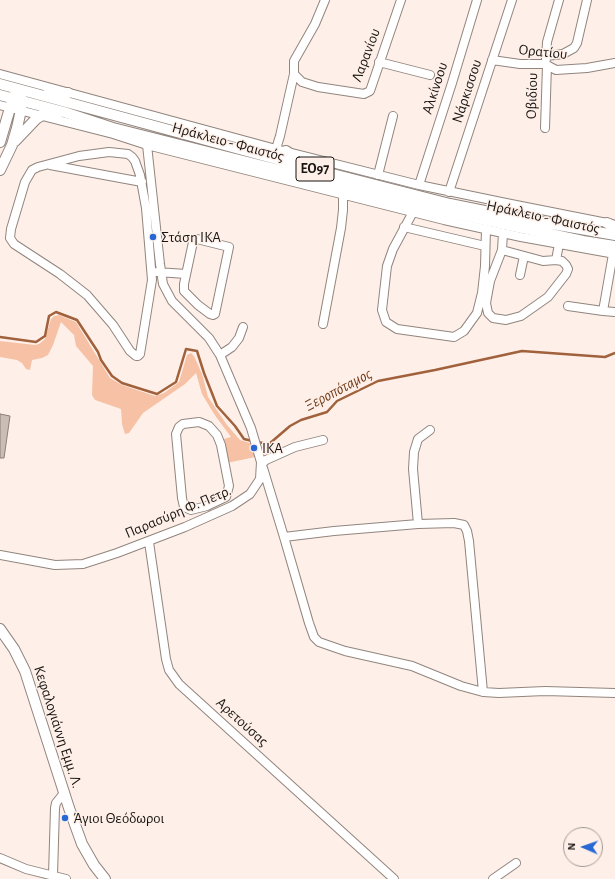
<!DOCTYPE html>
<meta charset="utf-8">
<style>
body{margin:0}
#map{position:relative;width:615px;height:879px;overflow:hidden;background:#fef0e9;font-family:"Alegreya Sans",sans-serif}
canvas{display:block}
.north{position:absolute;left:563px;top:827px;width:40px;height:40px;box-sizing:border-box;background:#fef0e9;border:1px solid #a29893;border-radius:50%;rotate:272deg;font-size:11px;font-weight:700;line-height:16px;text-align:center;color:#191512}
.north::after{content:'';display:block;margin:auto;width:14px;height:18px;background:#2768d5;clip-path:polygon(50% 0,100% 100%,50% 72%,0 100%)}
</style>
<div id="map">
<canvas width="615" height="879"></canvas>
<div class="north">N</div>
</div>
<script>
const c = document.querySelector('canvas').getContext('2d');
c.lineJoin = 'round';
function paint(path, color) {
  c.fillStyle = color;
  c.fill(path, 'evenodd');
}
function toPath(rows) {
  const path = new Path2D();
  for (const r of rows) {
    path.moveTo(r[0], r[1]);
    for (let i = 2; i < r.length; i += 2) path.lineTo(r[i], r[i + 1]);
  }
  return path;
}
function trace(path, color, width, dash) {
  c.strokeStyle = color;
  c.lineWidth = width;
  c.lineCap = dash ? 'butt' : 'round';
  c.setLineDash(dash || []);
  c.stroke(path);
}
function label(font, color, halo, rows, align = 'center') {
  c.font = font + ' "Alegreya Sans",sans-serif';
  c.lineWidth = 3;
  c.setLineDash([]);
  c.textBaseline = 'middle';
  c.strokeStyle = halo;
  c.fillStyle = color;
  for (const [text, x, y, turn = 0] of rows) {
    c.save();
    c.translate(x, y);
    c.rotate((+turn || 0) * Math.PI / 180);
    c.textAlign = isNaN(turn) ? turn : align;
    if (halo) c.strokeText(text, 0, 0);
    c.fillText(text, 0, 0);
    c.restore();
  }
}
const green = toPath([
 [59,315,76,322,110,378,122,385,155,396,164,393,179,382,187,355,191,353,194,356,202,374,208,397,227,425,240,440,253,444,255,457,227,463,224,439,231,437,214,414,202,394,196,373,185,384,143,413,129,433,125,434,122,424,121,409,95,400,92,395,93,366,76,346,74,335,61,322,53,345,48,355,42,358,32,360,30,370,26,369,22,363,17,360,0,357,0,341,35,345,39,344,45,339,46,336,51,319,54,316]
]);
const stream = toPath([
 [0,337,36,342,45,336,49,316,56,312,77,320,98,352,101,360,112,376,122,383,157,394,176,382,186,349,197,351,204,373,217,406,235,426,244,439,252,441],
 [257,442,269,444,290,426,301,420,327,412,337,401,378,381,435,370,522,351,605,357,615,353]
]);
const building = toPath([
 [0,414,10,416,4,458,0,458,0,414]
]);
const minor = toPath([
 [546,56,563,54,574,48,577,43,587,0],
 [546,59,547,42,559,0],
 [492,60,520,64,545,64,556,70,587,68,615,63],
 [379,62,430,75],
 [0,74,276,149,419,185,506,203,612,224],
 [294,74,302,82,318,87,364,94,370,91,401,0],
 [0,105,113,134,147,145,444,220,521,237,615,254],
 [545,128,547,65],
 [276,149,280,136,294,74,294,61,315,24,325,0],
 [109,152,128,154,132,157,135,161,140,175,146,208,152,280,140,354,138,356,136,356,130,351,113,325,87,295,60,274,14,244,10,238,11,229,25,182,32,170,38,167,79,156,109,152],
 [50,165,142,182],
 [378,175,393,116],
 [419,185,452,83,477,0],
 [449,192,512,0],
 [413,212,393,249,387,266,382,310,386,322,397,329,454,337,464,331,477,313,482,293,485,266,486,229],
 [404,227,485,246],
 [503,233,502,250,543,261,556,260,559,244],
 [197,239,229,247,215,314,213,315,210,314,198,305,184,291,184,284,193,242,197,239],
 [502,250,490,281,486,303,488,313,493,318,506,320,521,316,548,297,566,274,568,269,566,265,562,261,556,260],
 [157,272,186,274],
 [520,275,524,256],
 [568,306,603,311,613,254],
 [603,311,615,312],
 [323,324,341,228,343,210,343,195],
 [220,355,232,347,239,338,243,327],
 [199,422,209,426,217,435,221,445,229,486,226,497,207,506,191,510,184,507,182,498,176,434,179,427,183,424,199,422],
 [261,465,266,460,295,447,323,440],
 [263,468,284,537,309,623,314,637,319,642,345,651,412,666,461,686,483,692,499,693,545,691,615,693],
 [418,524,413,469,414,452,418,439,430,430],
 [284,537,334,531,418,524,454,523,464,525,467,531,469,541,483,692],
 [149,542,166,659,169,670,179,684,394,879],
 [0,555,55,565,83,564,117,553,185,527,232,506,250,494,260,479,261,462,251,428,220,355,209,338,172,301,163,284,160,264,147,145],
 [0,858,26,869,66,879],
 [53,875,55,808,56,803,64,793],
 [493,879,516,863]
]);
const major = toPath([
 [0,84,313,169,450,204,524,219,615,235],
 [48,93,68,93],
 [0,95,64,112,113,128,429,208,583,241,615,246],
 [15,141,36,119,42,115,60,112],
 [0,142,13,98,16,92],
 [286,151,303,163],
 [0,170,12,145,17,128,21,110,21,95],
 [607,223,615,227],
 [0,629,14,649,25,671,69,808,82,844,94,865,105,879]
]);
const markers = [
 [153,237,4,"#2768d5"],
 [254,448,4,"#2768d5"],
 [65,818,4,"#2768d5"]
];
const shields = [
 [315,169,38]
];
const shieldNames = [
 ["ΕΟ97",315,169]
];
const streetNames = [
 ["Ορατίου",543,52,6],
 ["Λαρανίου",366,55,-69],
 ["Αλκίνοου",435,88,-72],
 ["Νάρκισσου",467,91,-72],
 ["Οβιδίου",532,96,-88],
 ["Ηράκλειο - Φαιστός",228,142,15],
 ["Ηράκλειο - Φαιστός",543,217,12],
 ["Παρασύρη Φ. Πετρ.",178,512,-23],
 ["Αρετούσας",242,722,42],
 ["Κεφαλογιάννη Εμμ. Λ.",58,727,72]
];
const poiNames = [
 ["Στάση ΙΚΑ",161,237],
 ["IKA",262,448],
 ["Άγιοι Θεόδωροι",73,818]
];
const waterNames = [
 ["Ξεροπόταμος",338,390,-28]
];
paint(green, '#f6c1a4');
trace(stream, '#a0613c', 2.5);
paint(building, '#cabdb6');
trace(building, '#8a7e78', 1);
trace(minor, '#91857e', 10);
trace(major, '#91857e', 12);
trace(minor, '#fff', 8);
trace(major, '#fff', 10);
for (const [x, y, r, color] of markers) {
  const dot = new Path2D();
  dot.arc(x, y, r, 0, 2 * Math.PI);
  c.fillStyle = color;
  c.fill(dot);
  trace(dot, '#fef0e9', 1.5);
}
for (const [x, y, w] of shields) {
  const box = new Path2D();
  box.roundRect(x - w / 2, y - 12, w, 24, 3);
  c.fillStyle = '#fef0e9';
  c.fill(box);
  trace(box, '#191512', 1);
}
label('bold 14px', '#191512', null, shieldNames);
label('15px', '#191512', '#fef0e9', streetNames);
label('15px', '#191512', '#fef0e9', poiNames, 'left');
label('italic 16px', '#743a15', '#fef0e9', waterNames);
</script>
